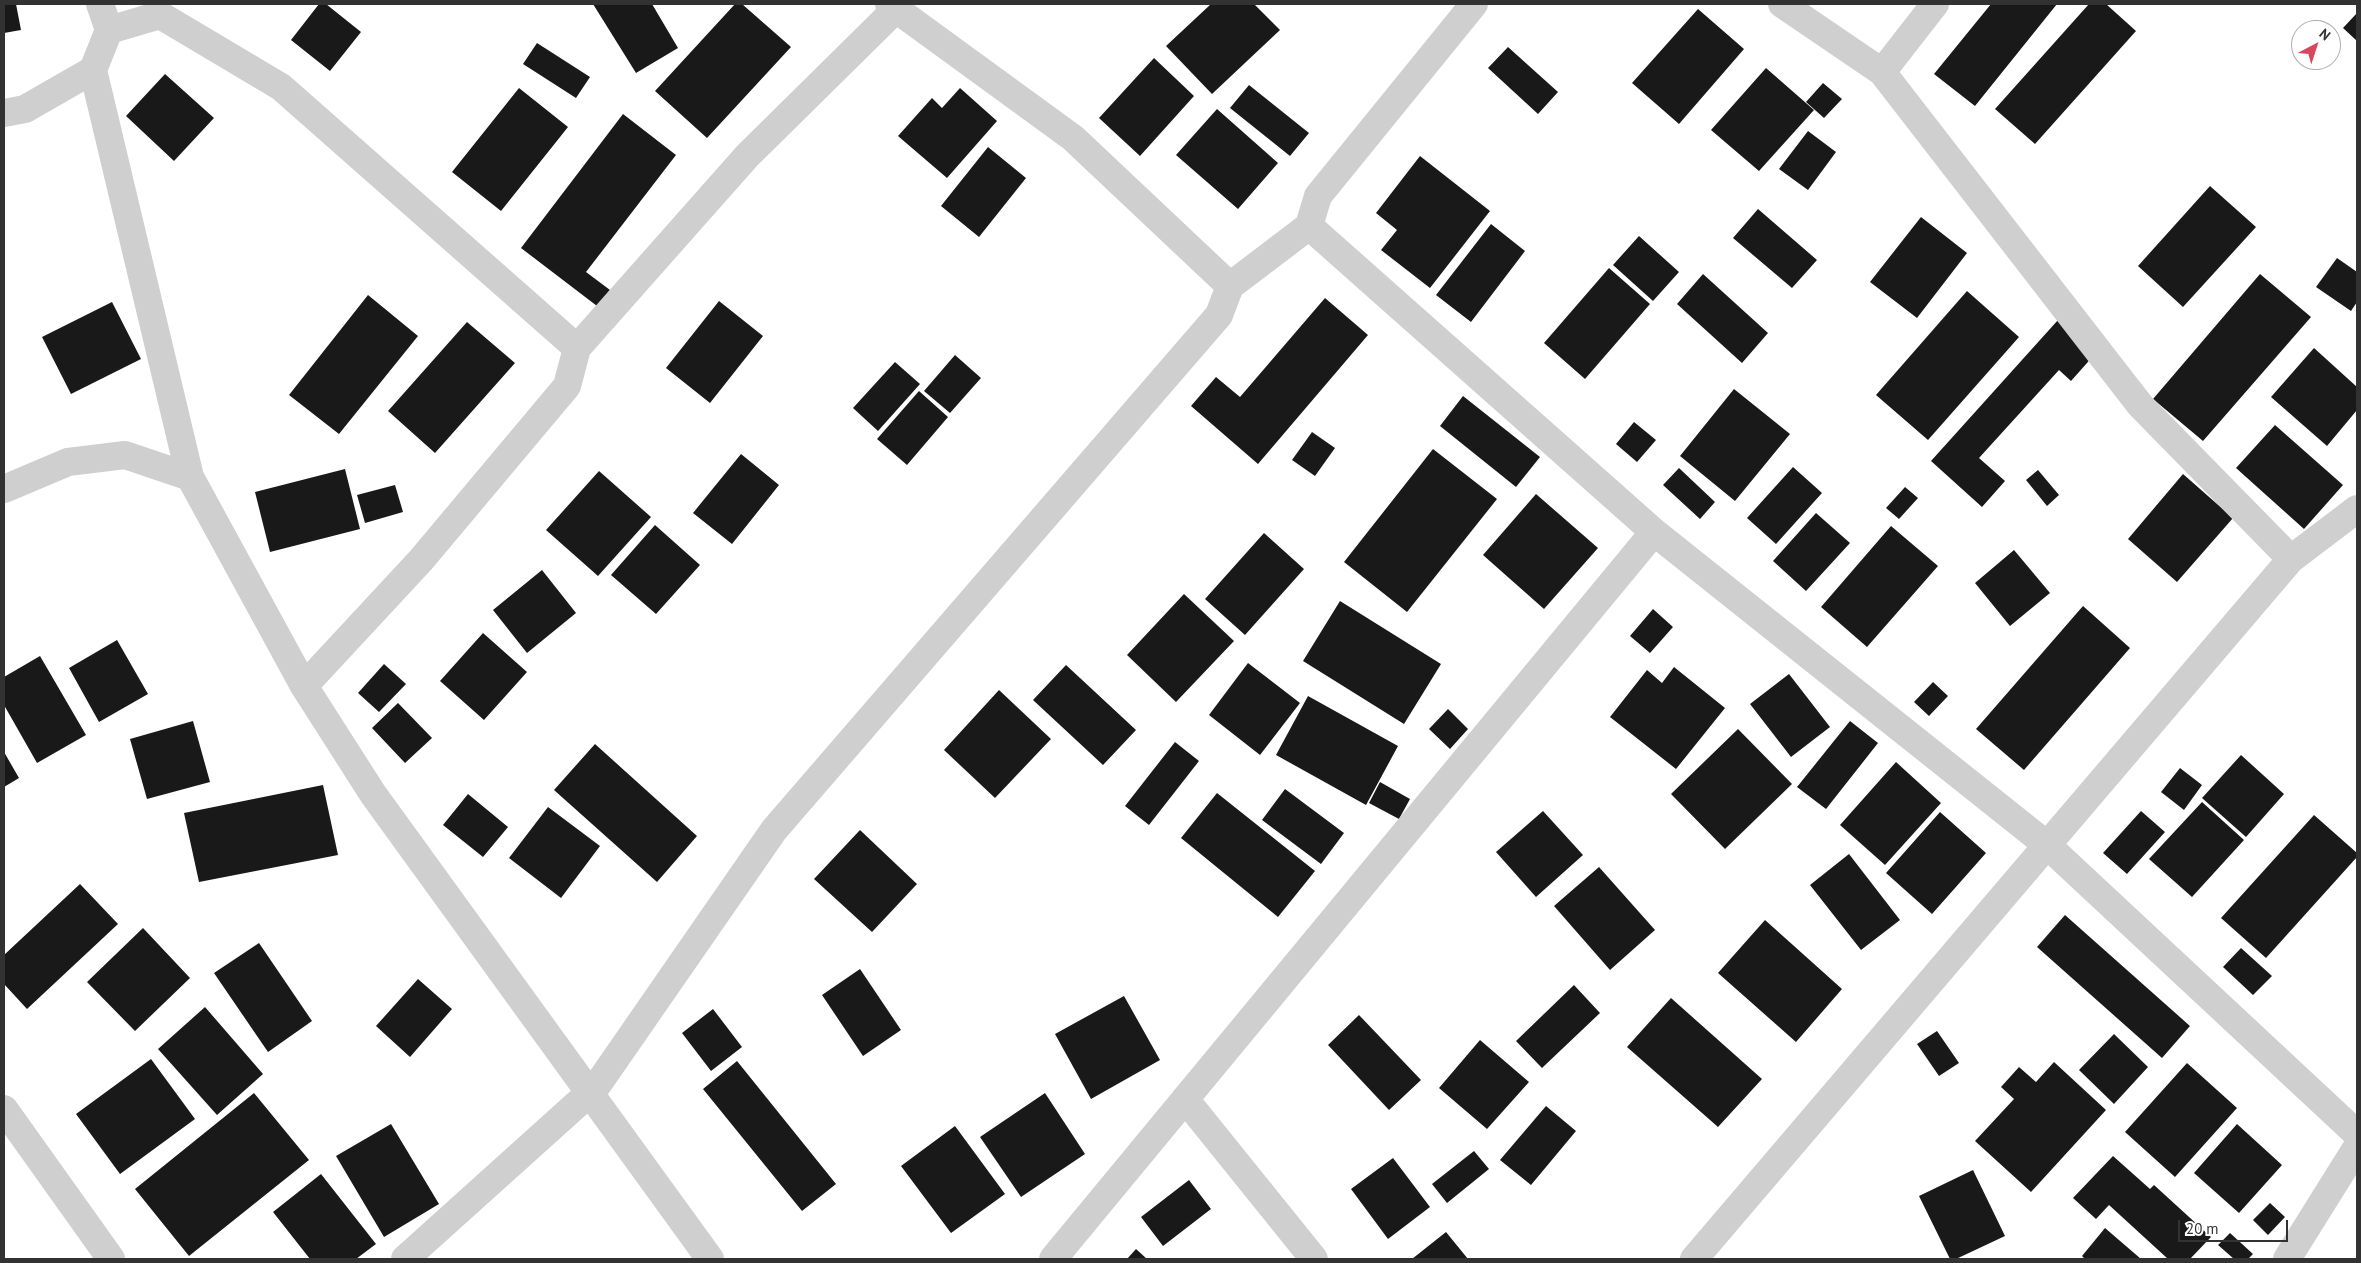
<!DOCTYPE html>
<style>
body{margin:0}
#map{position:relative;width:2361px;height:1263px;overflow:hidden;background:#fff;font-family:"PT Sans",sans-serif}
canvas{display:block}
.frame{position:absolute;inset:0;border:5px solid #323232;pointer-events:none}
.north{position:absolute;left:2291px;top:20px;width:50px;height:50px;box-sizing:border-box;background:#fff;border:1px solid #adadad;border-radius:50%;rotate:40deg;font-size:14px;font-weight:700;line-height:20px;text-align:center;color:#323232}
.north::after{content:'';display:block;margin:auto;width:18px;height:22px;background:#d7475d;clip-path:polygon(50% 0,100% 100%,50% 72%,0 100%)}
.scale{position:absolute;left:2178px;top:1220px;width:110px;height:22px;box-sizing:border-box;border:2px solid #323232;border-top:0;padding-left:6px;font-size:15px;line-height:18px;white-space:nowrap;color:#323232;-webkit-text-stroke:4px #fff;paint-order:stroke}
</style>
<div id="map">
<canvas width="2361" height="1263"></canvas>
<div class="frame"></div>
<div class="north">N</div>
<div class="scale">20 m</div>
</div>
<script>
const c = document.querySelector('canvas').getContext('2d');
c.lineJoin = 'round';
function paint(path, color) {
  c.fillStyle = color;
  c.fill(path, 'evenodd');
}
function toPath(rows) {
  const path = new Path2D();
  for (const r of rows) {
    path.moveTo(r[0], r[1]);
    for (let i = 2; i < r.length; i += 2) path.lineTo(r[i], r[i + 1]);
  }
  return path;
}
function trace(path, color, width, dash) {
  c.strokeStyle = color;
  c.lineWidth = width;
  c.lineCap = dash ? 'butt' : 'round';
  c.setLineDash(dash || []);
  c.stroke(path);
}
const building = toPath([
 [4,4,16,4,21,30,4,33],
 [319,4,326,4,361,32,330,71,291,40],
 [593,4,652,4,678,48,636,73],
 [735,4,742,4,791,47,707,138,655,91],
 [1211,4,1254,4,1280,30,1212,94,1166,46],
 [1991,4,2057,4,1975,106,1934,74],
 [2089,4,2106,4,2136,31,2035,144,1995,109],
 [1698,9,1744,49,1679,124,1632,83],
 [2357,13,2357,41,2343,28],
 [537,43,590,77,576,98,523,64],
 [1508,47,1558,92,1538,114,1488,68],
 [1154,58,1194,96,1140,156,1099,118],
 [1766,68,1814,110,1759,171,1711,130],
 [165,74,214,118,174,161,126,116],
 [1823,83,1842,99,1824,118,1806,102],
 [1249,85,1309,133,1290,156,1230,108],
 [519,88,568,127,501,211,452,172],
 [960,88,997,121,947,178,898,136,932,98,942,108],
 [1217,109,1278,163,1238,209,1176,155],
 [623,114,676,155,586,272,610,290,597,306,521,248],
 [1808,131,1836,152,1808,190,1779,169],
 [988,147,1026,178,979,237,941,206],
 [1420,156,1490,211,1430,288,1381,250,1397,230,1376,213],
 [2210,186,2256,227,2183,307,2138,266],
 [1758,209,1817,260,1792,288,1733,238],
 [1921,217,1967,253,1917,318,1870,282],
 [1491,224,1525,251,1471,322,1436,295],
 [1639,236,1679,272,1653,301,1613,265],
 [2337,258,2357,272,2357,302,2351,311,2316,287],
 [1609,268,1650,304,1585,379,1544,343],
 [1703,274,1768,333,1742,363,1677,304],
 [2260,274,2311,317,2203,441,2153,399],
 [1967,291,2019,337,1928,440,1876,395],
 [368,295,418,336,339,434,289,395],
 [1325,298,1368,335,1258,464,1191,406,1216,377,1240,397],
 [719,301,763,336,710,403,666,368],
 [112,302,141,359,71,394,42,337],
 [2058,320,2095,354,2071,381,2059,370,1979,458,2005,481,1982,507,1931,461],
 [467,322,515,363,435,453,388,411],
 [2314,348,2357,387,2357,410,2327,446,2271,397],
 [955,355,981,378,950,413,924,391],
 [895,362,920,384,878,431,853,408],
 [1734,389,1790,434,1735,501,1680,456],
 [919,391,948,417,907,465,877,439],
 [1463,396,1540,457,1516,487,1440,426],
 [1634,422,1656,440,1637,462,1616,444],
 [2275,425,2343,485,2304,529,2236,468],
 [1312,432,1335,448,1315,476,1292,460],
 [1433,449,1497,499,1407,612,1344,562],
 [741,454,779,485,732,544,693,513],
 [1793,467,1822,493,1776,544,1747,518],
 [1679,468,1715,502,1700,519,1663,485],
 [345,469,360,529,270,552,255,492],
 [2038,470,2059,495,2047,506,2026,480],
 [599,471,651,517,598,576,546,530],
 [2183,474,2233,518,2177,582,2128,539],
 [395,485,403,512,365,523,357,495],
 [1905,487,1918,498,1899,519,1886,508],
 [1536,494,1598,548,1544,609,1483,555],
 [1816,513,1850,543,1806,591,1773,561],
 [655,525,700,565,656,614,611,575],
 [1891,526,1938,566,1867,647,1821,607],
 [1264,533,1304,569,1245,635,1205,599],
 [2014,550,2050,593,2010,626,1975,583],
 [542,570,576,613,527,653,493,610],
 [1184,594,1234,641,1176,702,1127,655],
 [1340,601,1441,664,1404,724,1303,661],
 [2083,606,2130,648,2024,770,1976,729],
 [1653,609,1673,627,1650,653,1630,636],
 [483,633,527,672,484,720,440,681],
 [117,640,148,694,99,722,69,668],
 [40,656,86,735,37,763,4,705,4,677],
 [1248,663,1300,703,1260,755,1209,715],
 [384,664,406,684,379,712,358,693],
 [1066,665,1136,730,1103,765,1033,700],
 [1674,667,1725,708,1676,769,1610,717,1647,670,1662,683],
 [1789,674,1830,727,1791,757,1750,704],
 [1933,682,1948,696,1929,716,1914,702],
 [999,690,1051,739,995,798,944,750],
 [1308,696,1398,746,1366,805,1276,755],
 [398,703,432,738,405,763,372,728],
 [1448,709,1468,729,1450,749,1429,729],
 [193,721,210,782,147,799,130,739],
 [1850,721,1878,743,1826,809,1797,787],
 [1738,729,1792,784,1725,849,1671,794],
 [1175,742,1199,761,1149,825,1125,806],
 [595,744,697,836,657,882,554,790],
 [4,752,19,778,4,787],
 [2241,755,2284,794,2246,837,2202,798],
 [1896,762,1941,803,1885,865,1840,825],
 [2180,768,2202,785,2184,810,2161,792],
 [1380,782,1410,799,1399,819,1369,803],
 [323,785,338,855,199,882,184,813],
 [1285,789,1344,833,1321,864,1262,820],
 [1217,793,1315,871,1278,917,1181,838],
 [468,794,508,827,483,857,443,825],
 [2202,802,2244,840,2192,897,2149,859],
 [548,807,600,846,561,898,509,858],
 [1543,811,1583,855,1536,897,1496,852],
 [2141,811,2165,832,2127,874,2103,853],
 [1940,812,1986,853,1932,914,1886,873],
 [2314,815,2357,853,2357,857,2266,958,2221,918],
 [860,830,917,884,872,932,814,879],
 [1849,854,1900,920,1861,950,1810,885],
 [1599,867,1655,930,1610,970,1554,906],
 [80,884,118,924,27,1009,4,984,4,955],
 [2065,915,2190,1026,2162,1058,2037,947],
 [1765,920,1842,989,1796,1042,1718,973],
 [143,928,190,978,135,1031,87,982],
 [259,943,312,1021,268,1052,214,973],
 [2241,948,2272,976,2253,995,2223,967],
 [860,969,901,1030,863,1056,822,995],
 [418,979,452,1009,410,1057,376,1026],
 [1574,985,1600,1013,1542,1068,1516,1041],
 [1124,996,1160,1060,1091,1099,1055,1034],
 [1671,998,1762,1079,1718,1127,1627,1047],
 [205,1007,263,1074,217,1115,158,1049],
 [713,1009,742,1047,711,1071,682,1033],
 [1359,1015,1421,1080,1389,1110,1328,1045],
 [1937,1031,1959,1063,1939,1076,1917,1044],
 [2114,1034,2148,1067,2114,1104,2079,1070],
 [1480,1040,1529,1082,1487,1129,1439,1088],
 [151,1059,195,1119,120,1174,76,1114],
 [737,1061,836,1184,802,1211,703,1089],
 [2054,1062,2106,1110,2031,1192,1975,1141,2014,1099,2001,1087,2019,1067,2036,1082],
 [2187,1063,2237,1108,2175,1177,2125,1132],
 [254,1093,309,1160,189,1256,135,1189],
 [1045,1093,1085,1154,1021,1197,980,1137],
 [1546,1106,1576,1131,1531,1185,1500,1160],
 [391,1124,439,1204,384,1237,336,1156],
 [2237,1124,2282,1165,2239,1213,2194,1173],
 [955,1126,1005,1194,951,1233,901,1166],
 [1474,1151,1489,1169,1447,1203,1432,1184],
 [2113,1156,2150,1189,2154,1185,2211,1237,2190,1259,2168,1259,2109,1205,2096,1219,2073,1198],
 [1393,1158,1430,1207,1388,1239,1351,1189],
 [1973,1170,2005,1236,1956,1259,1950,1259,1919,1196],
 [321,1174,376,1244,356,1259,310,1259,273,1212],
 [1189,1180,1211,1209,1163,1246,1141,1217],
 [2270,1203,2285,1217,2268,1235,2253,1220],
 [2105,1228,2141,1259,2085,1259,2082,1256],
 [1446,1232,1468,1259,1412,1259],
 [2230,1233,2253,1254,2248,1259,2234,1259,2218,1245],
 [1136,1249,1147,1259,1127,1259]
]);
const minor = toPath([
 [100,4,109,30,93,70,190,477,304,686,373,794,710,1259],
 [889,4,1073,138,1230,286],
 [1782,4,1882,72,2140,405,2291,559],
 [109,30,160,15,281,87,577,348],
 [1882,72,1935,4],
 [4,113,25,109,93,70],
 [1309,226,1654,532,2047,845,2357,1134],
 [4,489,68,462,125,455,190,477],
 [304,686,421,560,567,386,577,348,747,156,895,10],
 [1185,1099,1314,1259],
 [4,1109,111,1259],
 [405,1259,596,1087,774,830,1219,315,1230,286,1309,226,1318,196,1474,4],
 [1053,1259,1654,532],
 [1694,1259,2291,559,2357,509],
 [2287,1259,2357,1147]
]);
paint(building, '#191919');
trace(minor, '#cfcfcf', 28);
</script>
